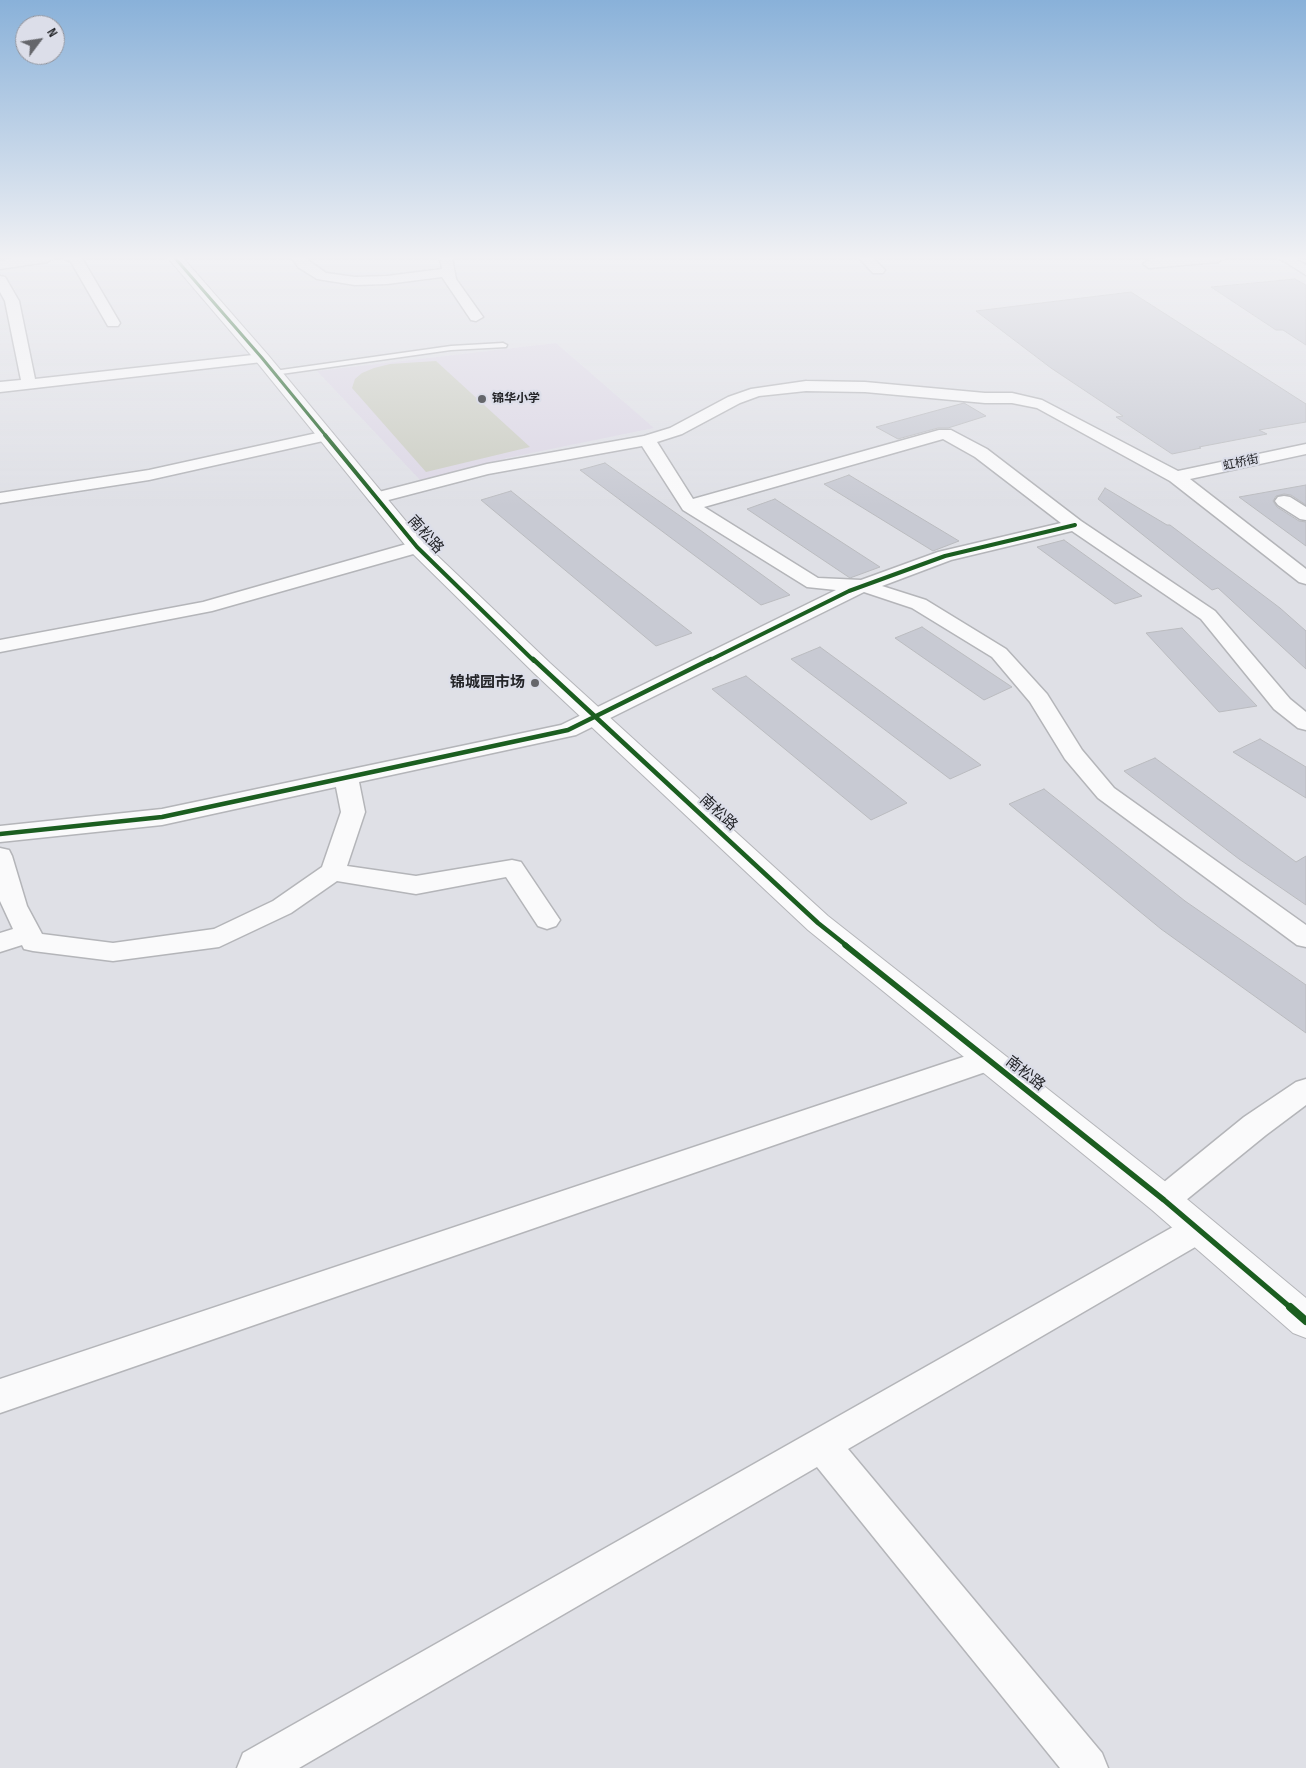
<!DOCTYPE html>
<meta charset="utf-8">
<style>
body{margin:0}
#map{position:relative;width:1306px;height:1768px;overflow:hidden;background:#dfe0e6;font-family:"Sofia Sans Condensed",sans-serif}
canvas{display:block}
.north{position:absolute;left:15px;top:15px;width:50px;height:50px;box-sizing:border-box;background:#dcdee9;border:1px solid #92949c;border-radius:50%;rotate:59deg;font-size:14px;font-weight:700;line-height:20px;text-align:center;color:#242529}
.north::after{content:'';display:block;margin:auto;width:18px;height:22px;background:#65666b;clip-path:polygon(50% 0,100% 100%,50% 72%,0 100%)}
</style>
<div id="map">
<canvas width="1306" height="1768"></canvas>
<div class="north">N</div>
</div>
<script>
const c = document.querySelector('canvas').getContext('2d');
c.lineJoin = 'round';
function paint(path, color) {
  c.fillStyle = color;
  c.fill(path, 'evenodd');
}
function toPath(rows) {
  const path = new Path2D();
  for (const r of rows) {
    path.moveTo(r[0], r[1]);
    for (let i = 2; i < r.length; i += 2) path.lineTo(r[i], r[i + 1]);
  }
  return path;
}
function trace(path, color, width, dash) {
  c.strokeStyle = color;
  c.lineWidth = width;
  c.lineCap = dash ? 'butt' : 'round';
  c.setLineDash(dash || []);
  c.stroke(path);
}
function label(font, color, halo, rows, align = 'center') {
  c.font = font + ' "Sofia Sans Condensed","Noto Sans SC",sans-serif';
  c.lineWidth = 4.5;
  c.setLineDash([]);
  c.textBaseline = 'middle';
  c.strokeStyle = halo;
  c.fillStyle = color;
  for (const [text, x, y, turn = 0] of rows) {
    c.save();
    c.translate(x, y);
    c.rotate((+turn || 0) * Math.PI / 180);
    c.textAlign = isNaN(turn) ? turn : align;
    if (halo) c.strokeText(text, 0, 0);
    c.fillText(text, 0, 0);
    c.restore();
  }
}
const education = toPath([
 [556,343,654,428,507,458,468,470,420,480,317,371]
]);
const green = toPath([
 [436,361,530,447,426,472,352,388,355,379,362,373,374,368,390,364]
]);
const building = toPath([
 [1295,279,1306,285,1306,345,1283,330,1276,330,1211,287,1295,279],
 [1131,292,1306,404,1306,422,1259,430,1267,434,1199,447,1201,448,1172,454,1116,417,1123,416,1051,368,976,311,1131,292],
 [964,403,986,416,948,428,938,428,898,439,876,427,964,403],
 [605,463,700,530,790,595,761,605,580,470,605,463],
 [849,475,959,541,933,551,824,484,849,475],
 [1306,485,1306,505,1291,495,1284,494,1276,496,1273,501,1277,507,1299,521,1306,522,1306,546,1239,497,1306,485],
 [1105,488,1167,525,1170,525,1280,608,1306,631,1306,669,1218,588,1212,590,1098,499,1105,488],
 [511,491,599,561,692,633,656,646,481,500,511,491],
 [775,499,880,567,850,578,747,509,775,499],
 [1064,540,1142,596,1115,604,1037,547,1064,540],
 [922,627,1012,687,984,700,895,638,922,627],
 [1182,628,1257,706,1219,712,1146,633,1182,628],
 [820,647,981,765,950,779,791,659,820,647],
 [746,676,907,803,871,820,712,689,746,676],
 [1260,739,1306,767,1306,798,1233,752,1260,739],
 [1155,758,1296,862,1306,856,1306,905,1239,859,1124,771,1155,758],
 [1044,789,1185,901,1306,985,1306,1033,1161,929,1009,804,1044,789]
]);
const lane = toPath([
 [503,343,507,345,506,347,451,350,274,375,270,373,274,371,451,346,503,343]
]);
const street = toPath([
 [20,258,53,258,47,262,0,269,0,261,20,258],
 [64,258,82,258,120,323,118,326,108,326,71,262,64,258],
 [292,258,305,258,326,273,355,277,387,276,442,269,440,258,452,258,456,279,483,317,476,321,471,320,442,277,387,284,355,285,317,279,298,267,292,258],
 [859,258,873,258,885,270,883,273,873,273,859,258],
 [1172,258,1224,258,1218,262,1149,268,1143,264,1149,260,1172,258],
 [1279,258,1294,258,1306,265,1306,275,1279,258],
 [0,276,5,277,19,301,35,379,262,354,267,355,269,358,267,361,262,362,0,392,0,382,21,380,5,301,0,292,0,276],
 [806,381,865,382,985,393,1012,393,1042,400,1178,471,1306,444,1306,454,1190,479,1306,569,1306,584,1299,582,1170,481,1037,408,1012,403,985,403,865,392,806,391,759,396,740,403,682,434,657,442,693,499,939,430,951,430,987,449,1081,521,1215,611,1290,699,1306,712,1306,730,1298,728,1274,709,1201,619,1072,531,951,560,882,586,926,600,1006,649,1047,694,1082,750,1114,788,1306,925,1306,947,1297,945,1098,798,1065,759,1030,702,992,657,912,608,864,592,576,735,359,782,365,812,347,866,416,876,512,860,521,862,560,920,556,926,547,929,538,926,506,877,416,894,337,881,291,913,219,947,113,961,33,951,24,949,22,945,0,952,0,933,13,929,0,901,0,848,9,850,12,856,27,906,42,934,113,943,214,929,273,901,322,867,341,812,336,787,162,825,0,842,0,826,162,809,561,725,836,590,807,587,683,510,642,446,488,474,377,503,371,502,368,498,371,494,487,464,644,436,670,428,728,397,751,389,806,381],
 [943,439,975,457,1061,523,938,552,861,580,818,578,704,507,943,439],
 [326,431,332,433,334,436,332,439,149,480,0,503,0,493,149,470,326,431],
 [1284,496,1290,497,1306,507,1306,520,1300,519,1278,505,1275,501,1278,497,1284,496],
 [417,541,424,543,426,547,424,551,212,611,0,652,0,640,203,602,417,541],
 [987,1049,997,1052,1001,1060,997,1068,0,1413,0,1379,987,1049],
 [1306,1079,1306,1105,1266,1135,1175,1209,1164,1213,1153,1209,1148,1200,1153,1191,1244,1117,1296,1082,1306,1079],
 [1198,1215,1209,1219,1214,1229,1209,1239,848,1449,1102,1753,1108,1768,1060,1768,817,1467,299,1768,237,1768,243,1753,1187,1219,1198,1215]
]);
const secondary = toPath([
 [168,258,183,258,268,355,424,543,550,663,828,916,1176,1190,1306,1298,1306,1338,1293,1333,1152,1210,808,930,534,673,410,551,256,361,168,258]
]);
const cyclewayFar4 = toPath([
 [175,258,262,358,326,436]
]);
const cyclewayFar3 = toPath([
 [325,435,417,547,534,661],
 [708,661,849,591,945,556,1075,525]
]);
const cyclewayFar2 = toPath([
 [533,659,818,923,847,946],
 [0,834,162,817,568,730,711,659]
]);
const cyclewayFar1 = toPath([
 [845,945,1164,1200,1291,1308]
]);
const cycleway = toPath([
 [1290,1307,1306,1321]
]);
const markers = [
 [482,399,5,"#65666b"],
 [535,683,5,"#65666b"]
];
const farPoinames = [
 ["锦华小学",492,399]
];
const farStreetnames = [
 ["虹桥街",1241,463,-12]
];
const streetNames = [
 ["南松路",425,535,48],
 ["南松路",718,813,43],
 ["南松路",1025,1074,38]
];
const poiNames = [
 ["锦城园市场",525,683]
];
paint(education, '#dcd7e5');
paint(green, '#cbcdc2');
paint(building, '#c8cad3');
trace(building, '#babbbf', 1);
trace(lane, '#b4b5b9', 3);
trace(street, '#b4b5b9', 3);
trace(secondary, '#b4b5b9', 2);
paint(lane, '#fafafb');
paint(street, '#fafafb');
paint(secondary, '#fafafb');
trace(cyclewayFar4, '#1b5e20', 3);
trace(cyclewayFar3, '#1b5e20', 4);
trace(cyclewayFar2, '#1b5e20', 4.5);
trace(cyclewayFar1, '#1b5e20', 5.5);
trace(cycleway, '#1b5e20', 8);
const sky = c.createLinearGradient(0, 0, 0, 506);
sky.addColorStop(0, '#89b1d9');
sky.addColorStop(0.51, '#f1f1f4');
sky.addColorStop(1, '#f1f1f400');
c.fillStyle = sky;
c.fillRect(0, 0, 1306, 506);
for (const [x, y, r, color] of markers) {
  const dot = new Path2D();
  dot.arc(x, y, r, 0, 2 * Math.PI);
  c.fillStyle = color;
  c.fill(dot);
  trace(dot, '#dcdee9', 2);
}
label('bold 12px', '#242529', '#dcdee9', farPoinames, 'left');
label('12px', '#242529', '#dcdee9', farStreetnames);
label('15px', '#242529', '#dcdee9', streetNames);
label('bold 15px', '#242529', '#dcdee9', poiNames, 'right');
</script>
